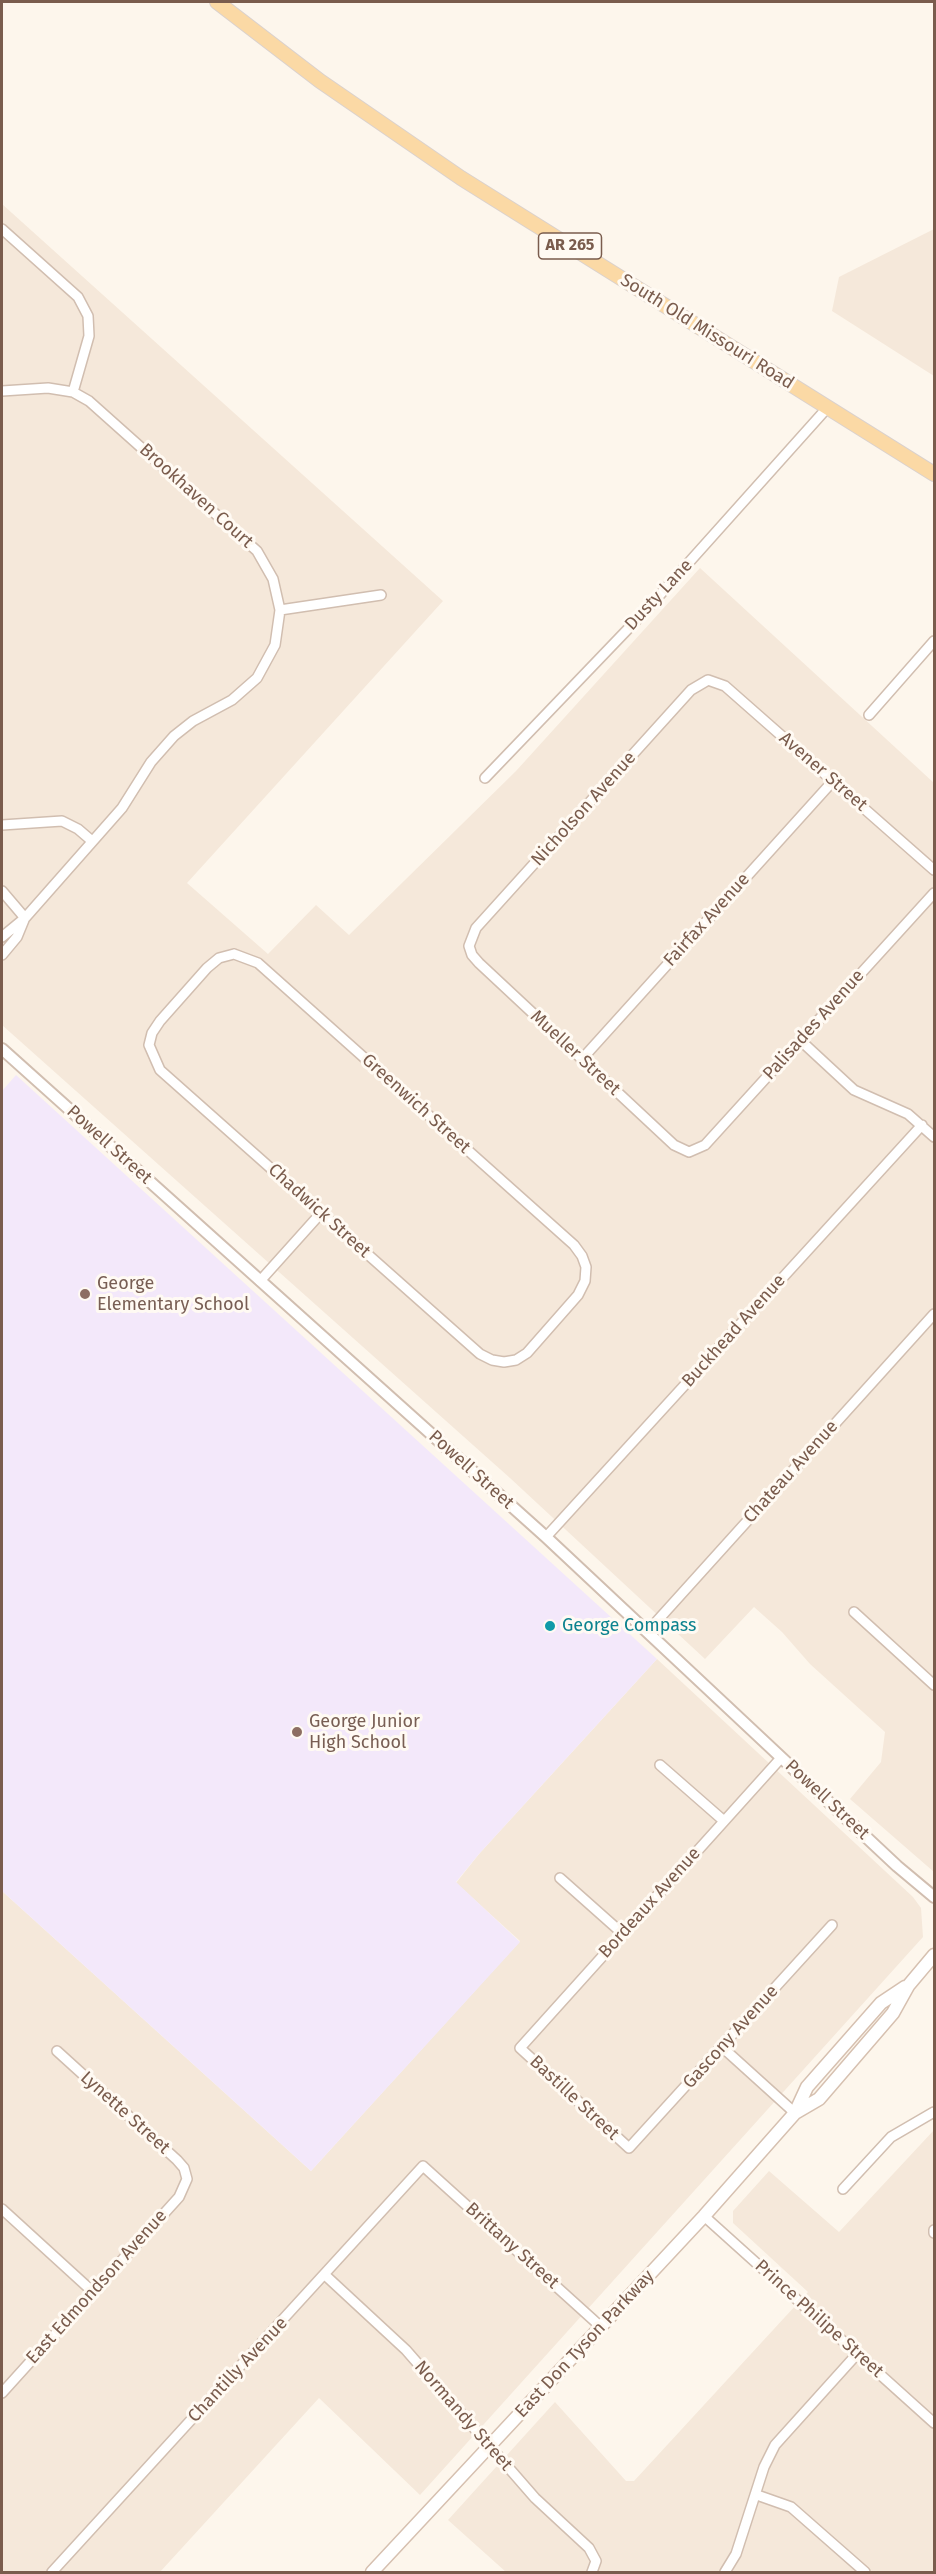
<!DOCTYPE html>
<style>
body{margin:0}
#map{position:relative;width:936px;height:2574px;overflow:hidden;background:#fdf6ec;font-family:"Fira Sans",sans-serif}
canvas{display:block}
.frame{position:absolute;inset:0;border:3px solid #7a5c4d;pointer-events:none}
</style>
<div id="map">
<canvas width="936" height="2574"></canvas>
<div class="frame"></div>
</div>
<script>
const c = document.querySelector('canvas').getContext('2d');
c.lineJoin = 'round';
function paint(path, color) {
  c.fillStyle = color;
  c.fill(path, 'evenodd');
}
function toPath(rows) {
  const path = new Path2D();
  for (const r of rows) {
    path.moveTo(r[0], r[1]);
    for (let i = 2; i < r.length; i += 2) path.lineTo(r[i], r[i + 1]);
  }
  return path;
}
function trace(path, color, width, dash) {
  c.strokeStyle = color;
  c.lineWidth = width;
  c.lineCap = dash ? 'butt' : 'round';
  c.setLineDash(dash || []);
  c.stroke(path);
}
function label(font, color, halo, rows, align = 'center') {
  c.font = font + ' "Fira Sans",sans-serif';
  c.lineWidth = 6;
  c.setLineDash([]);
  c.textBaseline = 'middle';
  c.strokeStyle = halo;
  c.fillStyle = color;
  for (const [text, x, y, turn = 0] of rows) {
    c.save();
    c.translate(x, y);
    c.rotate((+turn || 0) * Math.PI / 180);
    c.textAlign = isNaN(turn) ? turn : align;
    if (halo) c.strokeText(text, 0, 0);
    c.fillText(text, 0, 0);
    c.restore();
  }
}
const residential = toPath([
 [2,204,443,601,187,883,268,954,316,905,349,935,516,771,700,568,934,783,934,1872,850,1799,881,1762,885,1732,810,1664,782,1632,754,1607,705,1659,510,1478,2,1025],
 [934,229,934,376,832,311,839,277],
 [657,1659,913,1897,921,1908,923,1937,420,2495,319,2398,160,2572,2,2572,2,1891,311,2171,520,1941,456,1883,479,1854],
 [934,2130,934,2572,506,2572,448,2520,555,2402,626,2481,634,2481,808,2292,733,2223,733,2211,769,2171,839,2232]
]);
const education = toPath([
 [16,1075,657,1659,479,1854,456,1882,520,1942,311,2171,2,1891,2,1091]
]);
const minor = toPath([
 [2,229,78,297,88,316,89,336,73,392],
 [2,391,48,388,73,392,89,401,257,551,273,579,280,610,275,645,257,678,232,700,193,721,174,736,151,762,122,808,25,918,2,937],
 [280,610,381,595],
 [869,715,934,641],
 [485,778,649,607,828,407],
 [2,825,62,821,78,829,92,841],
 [934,870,725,686,708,680,691,690,476,928,469,946,472,955,479,963,674,1145,689,1152,705,1145,934,893],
 [2,891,25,918],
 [234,954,258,963,574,1245,582,1256,586,1267,585,1281,578,1295,527,1353,516,1360,504,1362,492,1360,480,1354,160,1070,149,1045,152,1033,160,1021,207,968,219,958,234,954],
 [2,955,17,937,24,920],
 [800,1040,854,1090,908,1114,934,1137],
 [582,1059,833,781],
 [260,1281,321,1213],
 [546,1537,922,1125],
 [854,1612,934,1685],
 [648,1631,934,1314],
 [781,1758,520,2048,629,2148,832,1925],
 [660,1765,724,1821],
 [560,1878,623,1934],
 [722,2047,795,2113],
 [843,2189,891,2137,934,2112],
 [2,2209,93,2292],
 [704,2216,934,2423],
 [934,2230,934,2233],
 [325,2275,406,2350,535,2498,589,2548,596,2561,592,2572],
 [2,2393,179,2197,187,2179,184,2168,177,2160,57,2051],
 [757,2495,791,2507,865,2572],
 [52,2572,423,2166,600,2326],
 [725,2572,736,2554,764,2467,775,2445,857,2354]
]);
const tertiary = toPath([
 [2,1049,546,1537,897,1866,934,1897]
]);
const secondary = toPath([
 [795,2113,807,2087,881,2003,905,1987],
 [372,2572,704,2216,795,2113,819,2099,893,2013,908,1986,934,1955]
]);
const primary = toPath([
 [217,2,320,81,461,178,934,474]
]);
const markers = [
 [85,1294,6,"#8d6e63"],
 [550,1626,6,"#0f9aa8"],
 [297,1732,6,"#8d6e63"]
];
const shields = [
 [570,246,63]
];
const shieldNames = [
 ["AR 265",570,246]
];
const streetNames = [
 ["South Old Missouri Road",707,332,32],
 ["Brookhaven Court",196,496,42],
 ["Dusty Lane",659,595,-47],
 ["Avener Street",823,772,41],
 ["Nicholson Avenue",584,809,-48],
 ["Fairfax Avenue",707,920,-48],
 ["Palisades Avenue",814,1025,-48],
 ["Mueller Street",575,1053,43],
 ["Greenwich Street",416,1104,42],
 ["Powell Street",109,1145,42],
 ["Chadwick Street",319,1211,42],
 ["Buckhead Avenue",734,1331,-48],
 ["Powell Street",471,1470,42],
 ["Chateau Avenue",791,1472,-48],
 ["Powell Street",827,1800,43],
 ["Bordeaux Avenue",650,1903,-48],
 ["Gascony Avenue",731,2037,-48],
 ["Bastille Street",574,2098,43],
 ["Lynette Street",125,2113,42],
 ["Brittany Street",512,2246,42],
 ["East Edmondson Avenue",97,2287,-48],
 ["Prince Philipe Street",819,2319,42],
 ["East Don Tyson Parkway",585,2344,-47],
 ["Chantilly Avenue",238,2370,-47],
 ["Normandy Street",463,2416,49]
];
const educationNames = [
 ["George",97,1284],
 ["Elementary School",97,1305],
 ["George Junior",309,1722],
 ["High School",309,1743]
];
const cultureNames = [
 ["George Compass",562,1626]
];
paint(residential, '#f5e8da');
paint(education, '#f3e8fa');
trace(minor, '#d1beb0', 12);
trace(tertiary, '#d1beb0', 14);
trace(secondary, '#d6c0b0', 15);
trace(primary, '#dad1cd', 16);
trace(minor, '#fff', 9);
trace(tertiary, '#fff', 10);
trace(secondary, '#fff', 12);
trace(primary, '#fbd9a5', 14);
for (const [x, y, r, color] of markers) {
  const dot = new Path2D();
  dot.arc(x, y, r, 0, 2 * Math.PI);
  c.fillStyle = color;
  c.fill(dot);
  trace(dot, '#fffaf3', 2);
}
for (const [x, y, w] of shields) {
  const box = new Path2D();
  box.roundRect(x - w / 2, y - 13, w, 26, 4.5);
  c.fillStyle = '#fffaf3';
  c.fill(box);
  trace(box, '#7a5c4d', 1.5);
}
label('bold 16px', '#7a5c4d', null, shieldNames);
label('18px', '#7a5c4d', '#fffaf3', streetNames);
label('18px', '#785e54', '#fffaf3', educationNames, 'left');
label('18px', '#0d838f', '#fffaf3', cultureNames, 'left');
</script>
